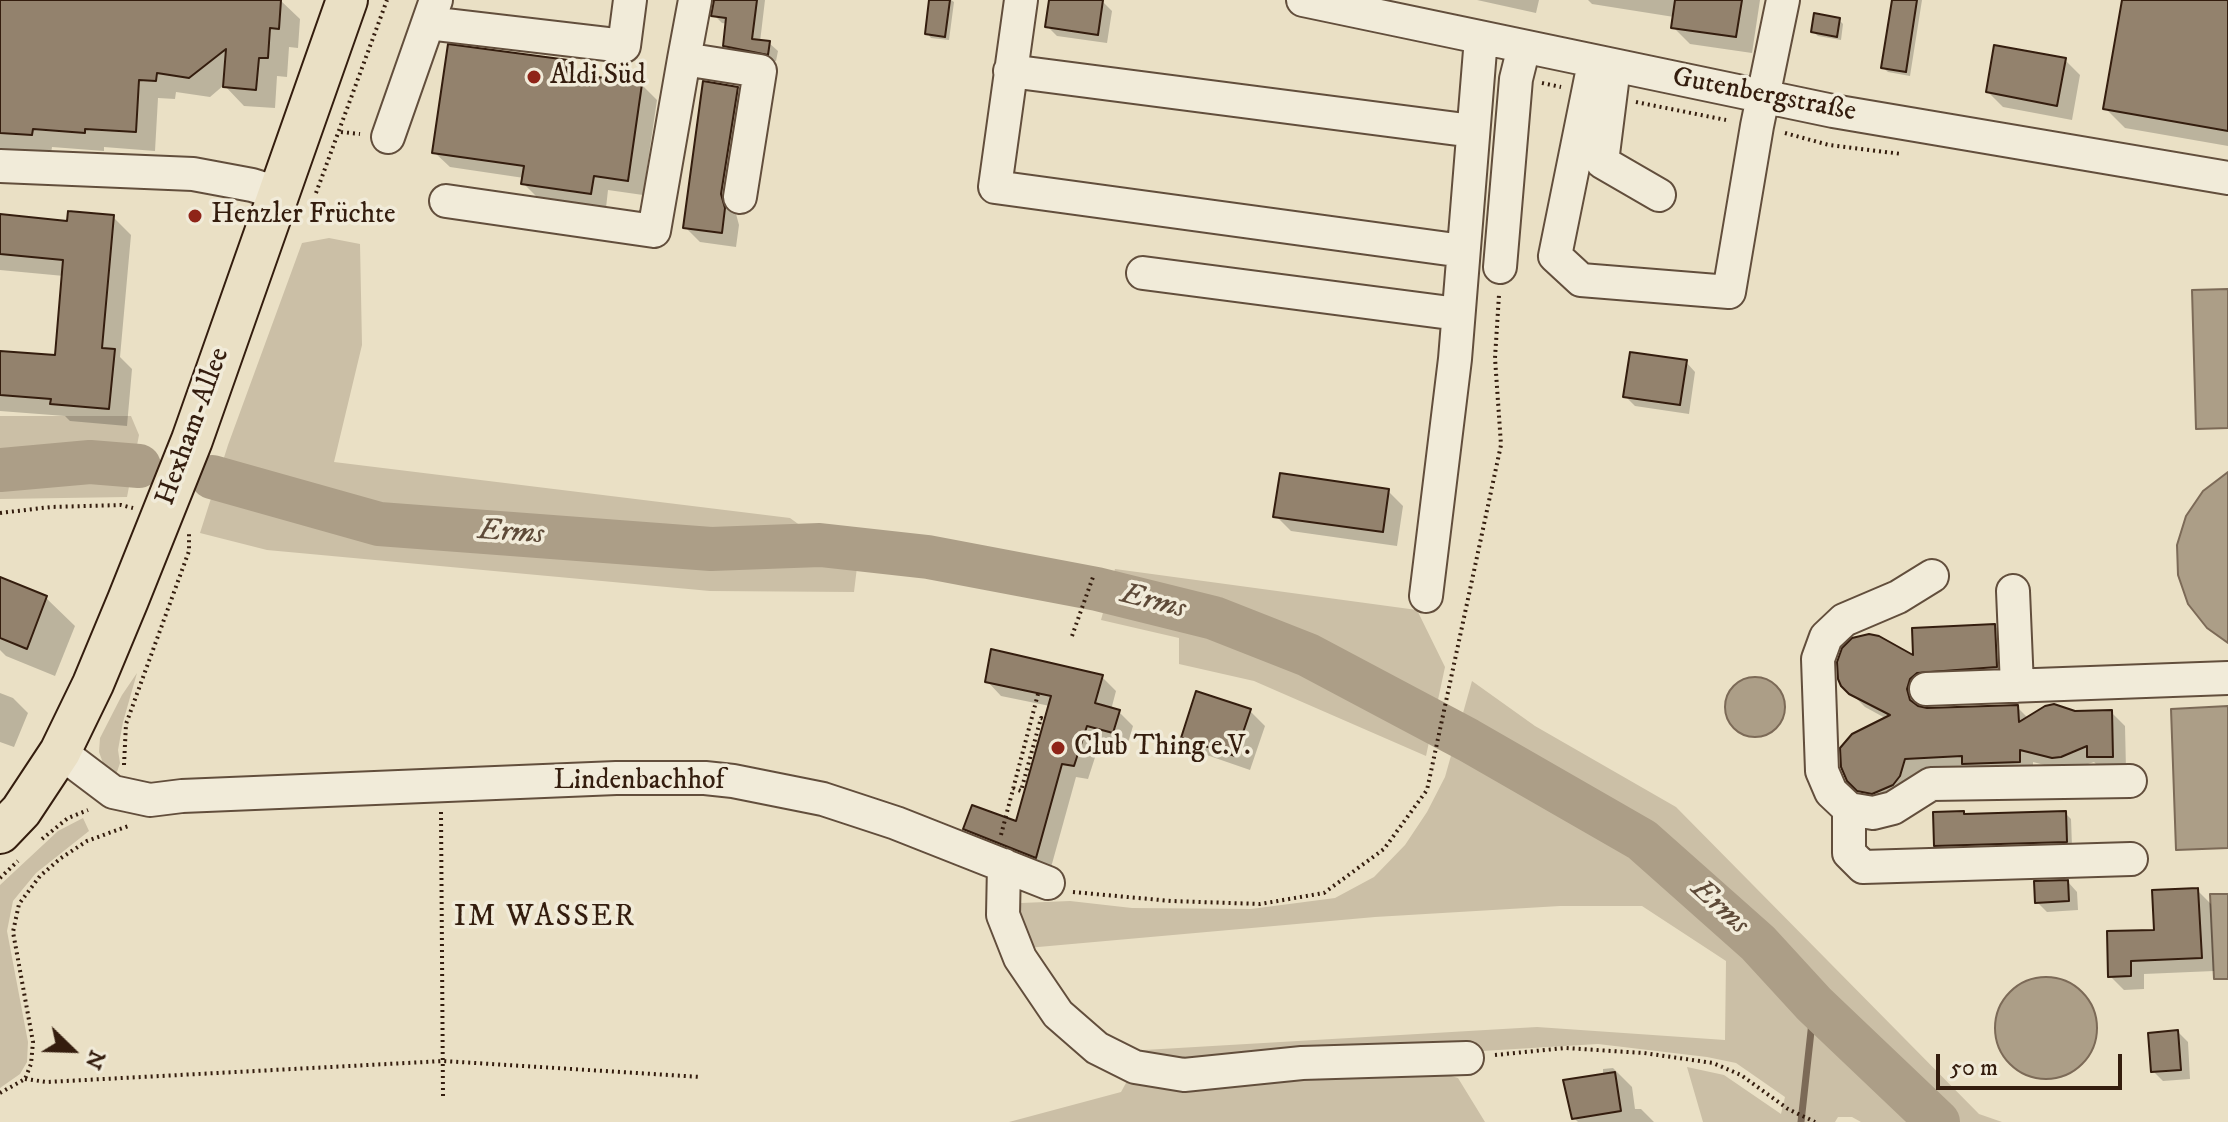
<!DOCTYPE html>
<meta charset="utf-8">
<style>
body{margin:0}
#map{position:relative;width:2228px;height:1122px;overflow:hidden;background:#eae0c5;font-family:"IM FELL DW Pica",serif}
canvas{display:block}
.north{position:absolute;left:32px;top:1010px;width:80px;height:80px;-webkit-text-stroke:6px #f1ebd9;paint-order:stroke;rotate:113deg;font-size:22px;font-weight:700;line-height:32px;text-align:center;color:#341d0e}
.north::after{content:'';display:block;margin:auto;width:28px;height:36px;background:#341d0e;clip-path:polygon(50% 0,100% 100%,50% 72%,0 100%)}
.scale{position:absolute;left:1936px;top:1054px;width:186px;height:36px;box-sizing:border-box;border:4px solid #341d0e;border-top:0;padding-left:10px;font-size:24px;line-height:28px;white-space:nowrap;color:#341d0e;-webkit-text-stroke:6px #f1ebd9;paint-order:stroke}
</style>
<div id="map">
<canvas width="2228" height="1122"></canvas>
<div class="north">N</div>
<div class="scale">50 m</div>
</div>
<script>
const c = document.querySelector('canvas').getContext('2d');
c.lineJoin = 'round';
function paint(path, color) {
  c.fillStyle = color;
  c.fill(path, 'evenodd');
}
function toPath(rows) {
  const path = new Path2D();
  for (const r of rows) {
    if (r.length === 3) {
      path.moveTo(r[0] + r[2], r[1]);
      path.arc(r[0], r[1], r[2], 0, 2 * Math.PI);
      continue;
    }
    path.moveTo(r[0], r[1]);
    for (let i = 2; i < r.length; i += 2) path.lineTo(r[i], r[i + 1]);
  }
  return path;
}
function trace(path, color, width, dash) {
  c.strokeStyle = color;
  c.lineWidth = width;
  c.lineCap = dash ? 'butt' : 'round';
  c.setLineDash(dash || []);
  c.stroke(path);
}
function label(font, color, halo, rows, align = 'center') {
  c.font = font + ' "IM FELL DW Pica",serif';
  c.lineWidth = 7;
  c.setLineDash([]);
  c.textBaseline = 'middle';
  c.strokeStyle = halo;
  c.fillStyle = color;
  for (const [text, x, y, turn = 0] of rows) {
    c.save();
    c.translate(x, y);
    c.rotate((+turn || 0) * Math.PI / 180);
    c.textAlign = isNaN(turn) ? turn : align;
    if (halo) c.strokeText(text, 0, 0);
    c.fillText(text, 0, 0);
    c.restore();
  }
}
const green = toPath([
 [329,238,360,244,362,345,334,462,790,518,857,567,854,592,710,591,267,550,200,533,228,445,302,243],
 [0,416,131,416,139,435,127,497,0,499],
 [1115,569,1417,610,1445,667,1426,756,1254,681,1179,664,1179,638,1101,620],
 [137,673,123,722,118,750,120,763,116,775,103,763,99,752,100,738,122,695],
 [1472,681,1535,726,1676,807,1979,1114,2002,1122,1861,1122,1852,1117,1838,1117,1835,1122,1703,1122,1687,1067,1724,1075,1781,1114,1785,1097,1736,1063,1707,1057,1598,1044,1184,1069,1127,1051,1537,1027,1725,1040,1726,961,1642,906,1560,906,1375,917,1027,948,1011,918,1021,903,1070,901,1132,908,1251,909,1335,898,1374,877,1405,845,1427,812,1445,777],
 [83,818,89,831,36,873,13,901,7,931,28,1042,27,1062,20,1074,0,1088,0,885,58,831],
 [1441,1073,1458,1078,1485,1122,1009,1122,1121,1092,1131,1074]
]);
const water = toPath([
 [2228,289,2228,428,2196,429,2192,290,2228,289],
 [2228,472,2228,643,2207,628,2188,604,2178,575,2177,545,2186,516,2203,491,2228,472],
 [1755,707,30],
 [2228,706,2228,848,2176,850,2171,709,2228,706],
 [2210,894,2228,894,2228,979,2214,979,2210,894],
 [2046,1028,51]
]);
const shadow = toPath([
 [0,0,280,0,300,19,298,48,289,47,287,77,277,76,275,108,244,106,224,85,210,97,176,92,175,99,158,98,155,151,104,147,104,151,52,147,51,154,0,150],
 [716,0,765,0,760,42,769,43,778,51,776,61,733,53,725,45,728,24,722,23,714,15],
 [931,0,951,0,954,2,949,40,931,38,927,33],
 [1051,0,1102,1,1112,11,1107,43,1057,36,1047,26],
 [1477,0,1539,0,1536,13],
 [1588,0,1760,0,1752,53,1690,44,1673,27,1674,17,1592,4],
 [1894,0,1922,0,1910,76,1888,72,1883,68],
 [2124,0,2228,0,2228,146,2125,128,2105,108],
 [1839,20,1843,24,1841,40,1818,36,1813,32],
 [2065,60,2080,75,2072,120,2003,107,1988,92],
 [567,62,581,77,642,85,657,100,643,195,608,190,606,208,538,198,523,183,524,178,450,167,434,152],
 [737,89,752,104,735,210,739,225,736,247,700,242,685,227],
 [0,217,69,223,113,217,131,235,120,357,132,369,127,426,70,421,65,416,0,411,0,353,56,358,64,276,0,270],
 [1686,362,1695,372,1689,414,1635,406,1626,397],
 [1388,491,1403,506,1397,546,1291,531,1276,516],
 [0,579,46,598,75,626,55,676,6,656,0,650],
 [1995,626,2009,640,2010,681,1923,694,1922,709,2017,707,2028,718,2111,712,2125,726,2126,770,2103,771,2094,762,2068,771,2033,762,2033,775,1970,769,1919,772,1913,790,1874,805,1849,780,1887,719,1865,707,1850,692,1915,658],
 [1102,677,1116,691,1111,710,1119,712,1133,726,1127,746,1101,739,1088,779,1076,777,1050,871,980,843,966,829,1017,823,1050,706,1001,696,987,681],
 [0,693,13,698,28,713,14,747,0,742],
 [1250,711,1265,726,1250,770,1198,752,1183,737],
 [1964,813,1966,816,2065,813,2071,819,2072,847,1942,851,1936,845],
 [2068,882,2077,892,2078,910,2047,912,2037,902],
 [2197,890,2211,904,2214,971,2144,974,2144,989,2124,990,2110,976],
 [2178,1032,2188,1042,2190,1079,2163,1081,2153,1071],
 [1613,1068,1632,1087,1635,1109,1641,1109,1654,1122,1578,1122,1574,1118,1603,1076,1603,1069]
]);
const stream = toPath([
 [1801,1122,1814,1004]
]);
const river = toPath([
 [0,470,90,462,139,466],
 [212,477,379,524,711,549,820,545,928,557,1097,589,1214,618,1308,655,1468,740,1642,840,1758,943,1814,1004,1938,1122]
]);
const building = toPath([
 [0,0,281,0,279,29,270,28,268,58,259,58,256,90,223,87,226,49,189,78,157,73,156,81,139,80,136,132,85,129,85,133,33,129,32,135,0,133,0,0],
 [714,0,757,0,752,39,770,41,768,55,723,46,726,18,711,16,714,0],
 [929,0,950,0,945,37,925,34,929,0],
 [1049,0,1103,0,1098,35,1045,27,1049,0],
 [1675,0,1742,0,1736,37,1671,28,1675,0],
 [1892,0,1917,0,1906,72,1881,68,1892,0],
 [2122,0,2228,0,2228,131,2103,109,2122,0],
 [1814,13,1840,18,1837,37,1811,32,1814,13],
 [448,44,568,60,566,72,642,84,628,181,594,176,591,194,521,184,524,166,432,153,448,44],
 [1994,45,2066,58,2057,106,1986,92,1994,45],
 [703,81,738,87,721,194,725,208,722,233,683,228,703,81],
 [68,211,114,215,102,348,115,349,109,409,50,404,51,399,0,395,0,351,55,355,63,260,0,254,0,214,67,221,68,211],
 [1630,352,1687,360,1680,405,1623,397,1630,352],
 [1280,473,1389,489,1383,532,1273,517,1280,473],
 [0,577,47,596,27,649,0,638,0,577],
 [1995,624,1997,667,1917,673,1910,679,1907,689,1910,700,1918,706,1927,708,2018,705,2019,722,2045,706,2054,704,2075,711,2112,710,2113,757,2087,757,2087,746,2061,757,2052,758,2020,750,2020,762,1962,764,1962,756,1905,759,1900,776,1893,785,1872,794,1857,791,1847,781,1841,767,1840,748,1852,734,1890,715,1849,694,1841,686,1838,679,1837,662,1842,648,1852,638,1869,634,1879,636,1913,655,1912,628,1995,624],
 [991,649,1103,675,1095,703,1120,710,1113,733,1087,726,1074,766,1062,764,1036,858,963,829,972,805,1016,821,1051,696,985,682,991,649],
 [1196,691,1251,709,1235,756,1181,738,1196,691],
 [1964,811,1964,814,2066,811,2067,842,1934,846,1933,812,1964,811],
 [2068,880,2069,901,2035,903,2034,881,2068,880],
 [2198,888,2202,958,2131,961,2131,976,2108,977,2107,931,2154,930,2152,890,2198,888],
 [2178,1030,2181,1070,2151,1072,2148,1033,2178,1030],
 [1615,1072,1621,1111,1572,1119,1563,1080,1615,1072]
]);
const path = toPath([
 [1542,83,1561,87],
 [1636,102,1726,120],
 [341,132,360,134],
 [1785,133,1829,145,1902,154],
 [316,193,387,0],
 [0,513,51,507,121,505,133,508],
 [1072,636,1093,577],
 [124,765,126,724,189,551,189,533],
 [1013,788,1021,791,1041,718,1044,719],
 [441,812,443,1097],
 [1001,835,1038,694],
 [42,839,68,818,88,810],
 [0,878,18,861],
 [1073,892,1171,901,1260,904,1324,893,1384,849,1427,790,1501,445,1495,358,1499,295],
 [1495,1055,1565,1048,1644,1053,1713,1063,1741,1075,1788,1109,1815,1122],
 [25,1079,47,1082,444,1061,700,1077],
 [0,1093,25,1079,31,1064,33,1042,13,932,19,904,40,876,61,858,87,841,131,825]
]);
const minor = toPath([
 [695,0,684,59,760,71,740,197],
 [1021,0,995,187,1463,251],
 [1303,0,1833,111,2228,178],
 [428,23,624,46,630,0],
 [1594,63,1555,256,1581,280,1729,292,1757,126,1783,0],
 [1614,67,1602,162,1659,195],
 [1010,71,1473,131],
 [388,137,436,0],
 [0,166,193,174,252,185,278,193],
 [446,201,654,231,684,59],
 [1500,267,1516,79,1524,47],
 [1143,273,1458,314],
 [1932,576,1898,597,1844,620,1826,637,1818,659,1822,771,1831,792,1849,809,1873,813,1893,808,1931,784,2130,781],
 [2013,591,2017,686],
 [1426,596,1455,359,1481,38],
 [1926,689,2228,678],
 [60,752,113,792,150,800,182,796,616,778,705,778,733,781,823,799,896,823,1048,883],
 [1849,809,1849,853,1863,867,2131,859],
 [1004,865,1003,915,1020,958,1058,1014,1097,1048,1135,1067,1184,1075,1302,1063,1467,1058]
]);
const major = toPath([
 [0,833,21,811,60,752,93,684,128,600,192,440,347,0]
]);
const markers = [
 [534,77,8,"#8f2418"],
 [195,216,8,"#8f2418"],
 [1058,748,8,"#8f2418"]
];
const poiNames = [
 ["Aldi Süd",550,77],
 ["Henzler Früchte",211,216],
 ["Club Thing e.V.",1074,748]
];
const streetNames = [
 ["Gutenbergstraße",1764,96,11],
 ["Hexham-Allee",194,427,-70],
 ["Lindenbachhof",639,782]
];
const waterNames = [
 ["Erms",511,534,4],
 ["Erms",1153,603,14],
 ["Erms",1719,908,42]
];
const neighbourhoodNames = [
 ["IM WASSER",545,919]
];
paint(green, '#cbbfa6');
paint(water, '#ac9e87');
trace(water, '#7c6a57', 2);
paint(shadow, '#0003');
trace(stream, '#7c6a57', 7);
trace(river, '#ac9e87', 44);
paint(building, '#93826d');
trace(building, '#341d0e', 2);
trace(minor, '#624e3c', 36);
trace(major, '#341d0e', 44);
trace(path, '#341d0e', 4, [2, 4]);
trace(minor, '#f1ebd9', 32);
trace(major, '#eae0c5', 40);
for (const [x, y, r, color] of markers) {
  const dot = new Path2D();
  dot.arc(x, y, r, 0, 2 * Math.PI);
  c.fillStyle = color;
  c.fill(dot);
  trace(dot, '#f1ebd9', 3);
}
label('28px', '#341d0e', '#f1ebd9', poiNames, 'left');
label('28px', '#341d0e', '#f1ebd9', streetNames);
label('italic 30px', '#5e4a38', '#f1ebd9', waterNames);
c.letterSpacing = '2px';
label('30px', '#341d0e', '#f1ebd9', neighbourhoodNames);
c.letterSpacing = '0px';
</script>
